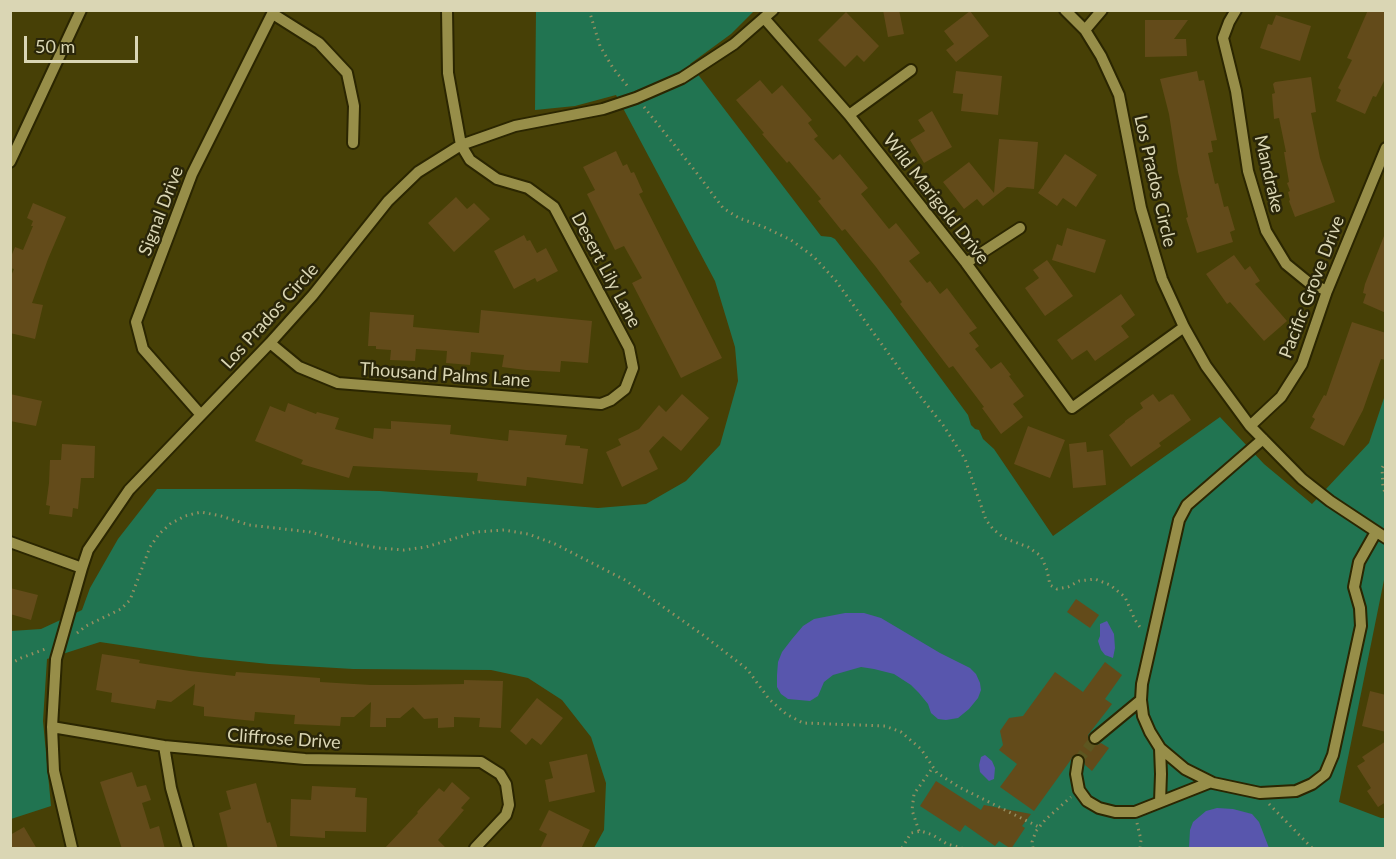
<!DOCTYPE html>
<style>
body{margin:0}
#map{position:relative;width:1396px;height:859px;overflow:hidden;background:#474006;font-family:Lato,sans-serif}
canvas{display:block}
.frame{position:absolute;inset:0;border:12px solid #dad6b4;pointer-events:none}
.scale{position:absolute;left:24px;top:36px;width:114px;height:27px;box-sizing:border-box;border:3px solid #dad6b4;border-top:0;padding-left:8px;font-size:18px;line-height:21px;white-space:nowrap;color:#dad6b4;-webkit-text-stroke:4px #2a2609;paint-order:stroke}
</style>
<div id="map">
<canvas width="1396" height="859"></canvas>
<div class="frame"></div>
<div class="scale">50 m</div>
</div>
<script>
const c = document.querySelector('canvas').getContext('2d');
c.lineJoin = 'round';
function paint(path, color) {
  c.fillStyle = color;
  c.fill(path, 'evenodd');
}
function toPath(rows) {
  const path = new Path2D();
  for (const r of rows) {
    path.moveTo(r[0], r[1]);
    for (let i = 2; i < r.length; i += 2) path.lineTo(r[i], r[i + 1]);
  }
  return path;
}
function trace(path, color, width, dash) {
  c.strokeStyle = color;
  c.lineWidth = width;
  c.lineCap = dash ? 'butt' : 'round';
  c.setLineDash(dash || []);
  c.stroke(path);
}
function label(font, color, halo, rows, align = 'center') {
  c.font = font + ' Lato,sans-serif';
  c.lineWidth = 5;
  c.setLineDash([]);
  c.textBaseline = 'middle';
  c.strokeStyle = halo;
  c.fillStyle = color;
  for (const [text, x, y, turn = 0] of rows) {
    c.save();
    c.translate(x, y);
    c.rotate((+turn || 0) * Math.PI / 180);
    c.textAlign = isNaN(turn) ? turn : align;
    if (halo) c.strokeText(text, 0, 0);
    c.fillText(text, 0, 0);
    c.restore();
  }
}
const green = toPath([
 [536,11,754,11,731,34,690,64,821,236,831,237,835,239,891,311,968,415,971,425,975,429,979,430,983,439,994,449,1053,536,1220,417,1264,464,1312,504,1369,443,1385,395,1385,575,1339,802,1381,818,1385,818,1385,848,594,848,604,830,606,783,591,737,562,700,528,678,491,670,353,669,269,664,200,657,100,642,47,659,43,721,51,806,11,819,11,631,41,629,82,610,90,588,118,539,157,489,296,489,380,491,598,508,646,504,686,481,720,445,738,381,735,347,715,281,616,95,575,106,535,110]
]);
const water = toPath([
 [845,613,864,613,881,618,940,653,970,668,976,674,980,683,981,690,978,698,969,709,958,718,946,720,938,719,931,713,928,704,919,693,911,685,894,674,874,669,861,667,833,675,824,682,818,696,810,701,788,699,781,694,777,687,777,675,778,662,782,652,792,639,803,626,814,619],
 [1107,621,1114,634,1115,648,1113,658,1105,655,1101,650,1098,641,1100,636,1100,624],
 [985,755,992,761,995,768,994,779,989,781,980,772,979,765,981,757],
 [1217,808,1233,809,1252,814,1259,822,1269,848,1189,848,1190,830,1193,822,1206,811]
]);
const building = toPath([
 [883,10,899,10,904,34,888,37],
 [1368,10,1386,10,1386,77,1376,97,1373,96,1365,114,1336,101,1341,90,1338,88,1352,60,1347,58],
 [970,11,989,36,956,62,946,50,954,44,944,31],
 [846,12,879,46,864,62,857,55,845,67,818,40],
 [1276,15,1311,26,1300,61,1260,48,1268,24,1272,25],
 [1145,20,1188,20,1174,39,1186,39,1187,56,1145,57],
 [956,71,1002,76,998,115,961,111,963,94,953,93],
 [1197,71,1199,81,1204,80,1217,140,1211,141,1213,152,1208,153,1215,184,1218,183,1224,207,1228,206,1235,230,1230,232,1233,242,1197,253,1186,218,1188,217,1178,172,1169,114,1160,79],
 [1311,77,1316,112,1311,113,1320,158,1335,202,1295,217,1289,201,1290,200,1288,192,1290,191,1287,183,1289,182,1284,152,1286,152,1279,118,1274,119,1272,94,1275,93,1273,84,1275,82],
 [760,80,772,94,782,85,812,120,808,123,818,136,814,139,833,160,840,154,868,188,861,194,889,229,896,223,920,253,909,261,927,283,930,281,940,294,947,288,977,328,969,333,979,346,975,349,991,369,1001,362,1011,375,1009,376,1024,396,1013,404,1023,417,1001,434,982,408,984,407,953,366,949,368,900,304,902,302,876,267,845,229,842,231,818,201,821,199,789,161,787,163,762,134,764,133,736,100],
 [932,111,952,147,924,163,910,140,925,131,918,120],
 [999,139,1038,142,1034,189,1007,187,983,206,977,199,964,209,943,182,969,162,994,193],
 [616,151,623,166,627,164,631,173,634,172,643,192,639,194,722,358,681,378,632,283,642,278,624,246,615,250,587,194,595,190,583,167],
 [1065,154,1097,175,1076,207,1063,198,1057,206,1038,193],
 [456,197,467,209,474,203,490,219,454,252,428,223],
 [33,203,66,217,48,259,32,303,43,305,35,339,10,333,10,278,14,269,10,268,10,259,15,247,23,250,33,226,31,226,33,221,27,218],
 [1067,228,1106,240,1095,273,1052,260,1057,244,1062,246],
 [524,235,527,241,530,240,537,253,546,248,558,271,537,282,535,278,514,289,494,251],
 [1384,236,1386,237,1386,313,1363,303,1366,294,1363,293,1365,284],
 [1234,255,1245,270,1250,266,1260,281,1255,284,1287,321,1264,341,1230,302,1227,304,1206,274],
 [1047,260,1073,296,1045,316,1025,288,1039,278,1033,270],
 [1121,294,1135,315,1121,326,1129,337,1095,361,1087,350,1072,360,1057,340],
 [481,310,592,321,588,363,561,361,560,372,526,370,502,367,504,355,471,352,470,365,446,363,447,351,416,349,415,361,390,360,391,350,376,349,376,346,368,346,370,312,414,315,413,327,479,333],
 [1352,322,1386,333,1386,360,1381,359,1363,410,1344,446,1310,428,1315,419,1312,417,1324,395,1326,396],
 [10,394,42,401,36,426,10,421],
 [682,394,709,418,681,451,663,436,649,451,658,469,622,487,606,452,621,445,618,439,639,429,659,405,666,412],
 [1153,394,1159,402,1171,394,1172,395,1173,394,1191,420,1159,443,1161,446,1131,467,1109,435,1125,422,1125,421,1143,408,1140,403],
 [288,403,316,414,317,412,339,418,335,429,373,439,374,428,391,429,391,421,451,425,450,434,508,441,509,430,567,435,565,445,580,446,580,448,588,449,583,484,527,477,526,486,477,481,478,473,353,466,349,478,301,464,303,460,255,441,270,406,285,412],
 [1028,426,1065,440,1050,478,1014,464],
 [1086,442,1087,452,1103,450,1106,485,1073,488,1069,444],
 [62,444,95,446,94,478,81,478,78,509,73,508,72,517,49,514,50,506,46,505,49,483,50,460,61,460],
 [10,588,38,595,31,620,10,614],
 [1076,599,1099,615,1090,628,1067,612],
 [102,654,140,660,139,663,190,671,235,676,236,672,320,678,320,682,371,685,412,685,464,684,464,680,503,681,501,728,479,727,480,718,454,717,454,727,438,728,438,718,424,719,413,707,400,718,386,718,386,727,370,727,371,702,354,717,341,717,340,726,294,724,295,715,255,712,254,721,204,716,204,707,193,705,195,684,171,702,157,700,155,709,111,702,112,693,96,690],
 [1105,662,1122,675,1105,699,1112,704,1088,735,1088,739,1092,745,1097,745,1101,743,1109,748,1092,771,1085,765,1085,759,1082,755,1079,754,1073,756,1070,761,1034,811,1000,787,1017,764,999,750,1003,745,1000,731,1009,718,1023,716,1055,672,1083,692],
 [1370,691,1386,695,1386,732,1362,726],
 [537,698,563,718,541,745,532,738,526,745,510,731],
 [1386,741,1386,802,1378,807,1367,791,1371,788,1357,766,1365,761,1362,757],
 [587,754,595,792,549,802,545,780,553,778,549,762],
 [132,772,137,787,146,785,151,800,142,803,150,829,159,826,165,849,122,849,100,782],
 [936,781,981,810,984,805,1031,814,1022,826,1025,828,1011,849,999,841,995,846,965,825,960,832,920,806],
 [452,782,470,798,461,808,464,810,438,840,447,849,384,849,418,813,417,812,439,788,444,792],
 [256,783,267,823,270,822,278,849,228,849,219,813,231,809,226,791],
 [312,786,356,788,355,797,367,798,366,832,325,831,325,838,290,836,291,799,311,800],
 [549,810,590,830,581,849,540,849,547,834,539,830],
 [24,827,37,849,10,849,10,835]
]);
const minorTunnel = toPath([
 [1078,761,1095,738]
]);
const path = toPath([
 [589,10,600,46,613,68,629,88],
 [644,107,696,172,723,208,739,218,764,227,791,240,814,257,836,281,912,386,943,425,965,459,986,520,993,529,1004,538,1028,547,1041,556,1047,570,1050,585,1057,589,1068,587,1079,581,1095,579,1110,585,1125,597,1135,620,1142,630],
 [1386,461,1382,468,1383,488,1386,494],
 [77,633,86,626,121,609,130,600,150,547,159,534,170,524,185,516,201,512,221,516,249,525,310,532,347,542,378,548,404,550,426,547,476,532,504,530,528,534,555,544,625,580,703,635,747,669,769,699,786,714,803,723,885,726,901,732,921,749,937,773,959,787,1039,827],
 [10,664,21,658,48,648],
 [1269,804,1312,848],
 [1137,823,1141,840,1140,848],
 [919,831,912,810,914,794,933,767],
 [902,848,911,833,921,831,933,835,947,844,962,848],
 [1033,848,1032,842,1036,831,1046,819,1071,797]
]);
const minor = toPath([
 [1065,10,1085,30,1101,56,1119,95,1141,208,1162,279,1184,327,1206,366,1250,426,1302,479,1330,501,1386,538],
 [1236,10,1229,22,1223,38,1236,91,1248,171,1266,231,1286,264,1308,282,1327,291],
 [273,14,319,43,347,73,354,106,353,143],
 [764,18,849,115,966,263,1072,408,1184,327],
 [1085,30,1102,10],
 [849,115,911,70],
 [10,162,81,10],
 [966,263,1020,228],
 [270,343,299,367,338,383,601,404,611,400,625,389,633,368,629,348,554,207,528,188,497,179,470,160,461,145,448,73,447,10],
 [201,415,143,349,136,322,192,174,274,10],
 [1250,426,1281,397,1302,364,1327,291,1386,148],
 [1263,439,1187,505,1179,520,1142,684,1141,700,1143,716,1150,732,1160,748,1185,769,1213,783,1260,793,1296,791,1312,784,1325,774,1333,755,1361,626,1360,608,1354,587,1359,562,1376,532],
 [10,542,82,568],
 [52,727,164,746,305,759,481,762,500,774,506,784,509,805,506,815,475,848],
 [1095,738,1141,700],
 [164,746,171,788,188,848],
 [1078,761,1076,774,1079,790,1087,801,1099,808,1115,812,1135,812,1211,782],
 [1160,802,1161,774,1160,748],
 [72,848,54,771,52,727,56,659,82,568,88,550,129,490,270,343,313,295,388,201,418,172,461,145,515,126,603,109,636,98,682,78,734,44,773,10]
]);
const streetNames = [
 ["Mandrake",1269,174,77],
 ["Los Prados Circle",1155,181,77],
 ["Wild Marigold Drive",936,199,52],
 ["Signal Drive",161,211,-69],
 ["Desert Lily Lane",606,270,62],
 ["Pacific Grove Drive",1312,287,-69],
 ["Los Prados Circle",270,316,-48],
 ["Thousand Palms Lane",445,375,4],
 ["Cliffrose Drive",284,739,4]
];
paint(green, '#217451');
paint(water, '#5856ad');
paint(building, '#634b1a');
trace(minorTunnel, '#5d5620', 10, [10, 5]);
trace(minor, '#2b2601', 14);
trace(path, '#948f61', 3, [1.5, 4.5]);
trace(minor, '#978e49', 10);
label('18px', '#dad6b4', '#2a2609', streetNames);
</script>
